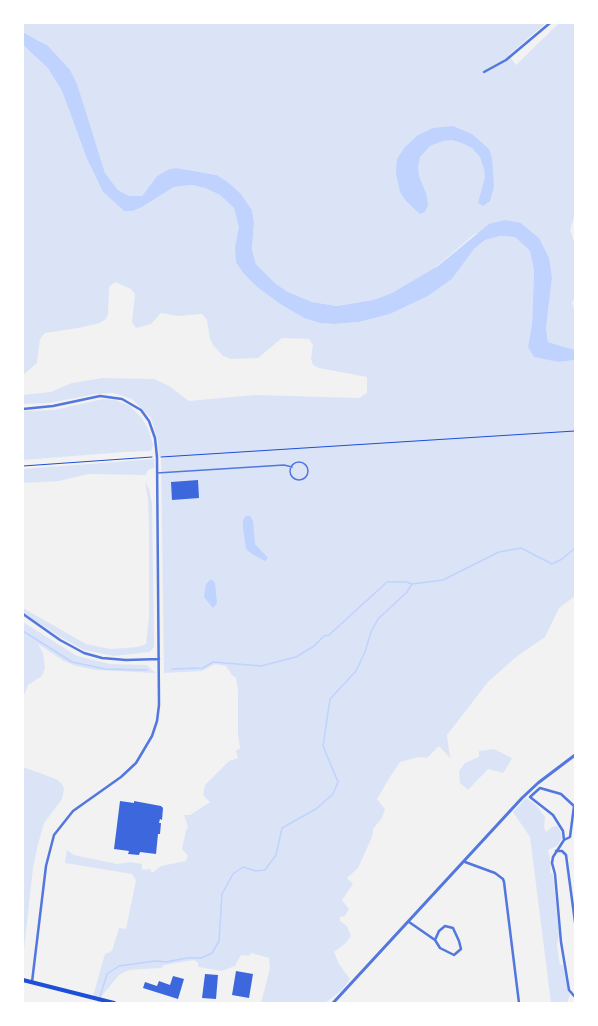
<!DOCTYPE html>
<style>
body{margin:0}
#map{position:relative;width:598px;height:1026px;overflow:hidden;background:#f2f2f2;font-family:Commissioner,sans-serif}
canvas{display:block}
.frame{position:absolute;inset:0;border:24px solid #fff;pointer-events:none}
</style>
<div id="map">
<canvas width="598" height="1026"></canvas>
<div class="frame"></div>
</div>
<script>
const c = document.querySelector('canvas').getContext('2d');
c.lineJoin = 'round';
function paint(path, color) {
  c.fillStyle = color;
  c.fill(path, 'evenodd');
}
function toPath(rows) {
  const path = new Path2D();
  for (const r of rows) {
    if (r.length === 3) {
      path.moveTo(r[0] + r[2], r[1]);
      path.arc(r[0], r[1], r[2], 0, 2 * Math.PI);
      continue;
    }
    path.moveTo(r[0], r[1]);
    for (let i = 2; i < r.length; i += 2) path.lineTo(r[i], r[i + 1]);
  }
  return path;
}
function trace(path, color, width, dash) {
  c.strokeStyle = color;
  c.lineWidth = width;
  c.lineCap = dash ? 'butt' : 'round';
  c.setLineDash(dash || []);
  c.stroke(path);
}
const green = toPath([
 [23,23,546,23,509,55,516,65,559,23,575,23,575,214,570,230,574,241,575,241,575,297,572,303,575,312,575,350,548,342,546,328,552,278,539,238,521,223,475,234,425,276,392,293,373,300,337,306,312,302,288,292,276,284,256,264,252,250,254,222,252,210,241,194,229,183,217,175,176,168,169,169,157,176,142,196,129,196,118,190,105,173,96,145,40,41,23,32],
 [23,45,49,68,62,91,87,159,103,192,124,211,133,211,142,207,174,187,192,185,205,188,220,195,234,208,240,227,235,247,244,274,257,287,280,304,304,318,320,323,334,324,359,322,390,314,428,296,452,279,474,249,485,240,500,236,515,237,530,251,534,271,532,324,528,347,559,362,575,360,575,596,559,608,545,637,516,657,488,682,447,735,450,758,440,747,438,747,427,758,418,757,400,762,390,777,377,799,385,809,382,818,373,829,372,837,358,868,347,878,353,884,342,900,349,909,345,916,340,917,340,921,347,926,351,936,345,944,334,952,339,964,350,979,342,990,325,1003,261,1003,270,968,269,958,251,953,249,956,241,955,235,966,222,971,198,967,198,963,194,960,164,965,161,968,129,970,119,975,101,997,93,996,105,954,112,951,119,928,126,929,136,880,132,874,65,863,67,850,74,855,117,864,131,862,142,864,142,870,150,869,152,873,161,866,186,861,188,856,182,849,186,830,188,827,184,815,190,815,210,802,203,795,205,785,229,761,238,758,236,751,240,748,238,735,238,691,236,678,232,675,226,666,215,664,202,671,164,673,161,459,164,456,159,456,158,441,151,418,132,399,113,393,96,394,49,403,23,404,23,395,51,392,72,383,103,378,154,379,169,386,189,401,254,395,359,398,367,393,367,377,319,368,313,365,311,359,313,345,309,339,282,338,258,358,231,359,223,356,213,345,210,339,207,320,202,314,178,316,161,313,151,324,136,328,132,322,135,294,131,289,115,282,109,287,108,314,106,319,100,323,78,328,45,333,40,339,37,363,23,375],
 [103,399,115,400,130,406,142,418,149,431,153,445,151,451,124,452,23,460,23,411,54,410],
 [154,459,154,468,148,470,146,475,88,474,59,481,23,483,23,469],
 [145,482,149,489,152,503,154,636,154,647,150,652,114,656,84,650,62,638,23,613,23,608,86,644,110,649,138,647,146,644,149,617,149,529,148,498],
 [23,622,77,656,110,664,147,665,155,673,96,670,76,666,64,661,38,644,43,653,45,668,42,676,28,685,23,698],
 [494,749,512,758,506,769,503,773,488,769,468,790,460,783,459,771,465,763,479,757,479,751],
 [23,767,56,779,62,784,64,789,62,799,44,823,38,844,33,868,23,959],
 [526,798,536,805,545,817,544,827,546,832,552,827,557,826,561,832,562,838,557,846,548,850,551,864,550,872,553,874,559,934,557,945,559,960,560,965,563,965,570,995,567,1003,551,1003,530,837,513,812]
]);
const water = toPath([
 [23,32,48,46,70,70,77,84,105,173,118,190,129,196,142,196,157,176,169,169,176,168,217,175,229,183,241,194,252,210,254,222,252,250,256,264,276,284,288,292,312,302,337,306,373,300,392,293,438,266,489,224,505,220,521,223,539,238,549,258,552,278,546,328,548,342,575,350,575,360,559,362,534,357,528,347,532,324,534,271,530,251,515,237,500,236,485,240,474,249,452,279,428,296,390,314,359,322,334,324,320,323,304,318,280,304,257,287,244,274,236,262,235,247,239,227,234,208,220,195,205,188,192,185,174,187,142,207,133,211,124,211,103,192,87,159,62,91,48,68,23,45],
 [453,126,472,134,489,149,492,158,494,187,490,201,483,206,478,203,485,177,484,169,480,157,472,148,462,143,452,140,443,141,430,146,420,157,418,167,419,176,427,196,428,205,425,212,420,214,406,201,400,192,396,173,397,159,405,147,418,135,433,128],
 [246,516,250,516,253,521,255,544,268,558,265,561,252,554,246,549,243,528,243,520],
 [211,579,215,583,217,603,213,608,204,597,206,584]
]);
const stream = toPath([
 [23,631,72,662,105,669,147,670],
 [172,669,203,668,213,662,261,666,296,657,314,646,324,636,329,635,387,582,406,582,412,584],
 [98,1003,107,974,119,966,155,961,166,962,187,958,201,958,212,953,219,941,222,894,233,874,243,867,256,871,265,870,276,855,282,828,316,809,333,794,338,782,323,746,330,699,356,671,365,652,371,632,378,619,407,592,412,584,443,580,499,552,521,548,552,564,562,559,575,548]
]);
const building = toPath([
 [198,480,199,498,172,500,171,482],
 [120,801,134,803,134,801,161,806,163,808,162,820,160,819,159,823,161,823,160,834,158,834,156,854,140,852,139,855,128,854,129,851,114,849],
 [236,971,253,974,249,998,232,995],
 [205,974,218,975,216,999,202,998],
 [173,976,184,979,178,999,143,988,145,982,157,986,159,981,170,985]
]);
const path = toPath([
 [161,457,575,431],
 [23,466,152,457]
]);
const service = toPath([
 [299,471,9],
 [157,473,284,465,292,467]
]);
const minor = toPath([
 [484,72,506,60,550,23],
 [23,409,53,406,100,396,122,399,141,410,149,421,155,438,157,457,159,705,157,721,152,736,136,763,121,777,73,811,54,835,46,866,32,982],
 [23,614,60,640,84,653,102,658,126,660,159,659],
 [540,788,561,794,574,806,570,837,564,840,563,831,553,815,530,797,540,788],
 [564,840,553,857,552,863,555,874,561,942,569,990,575,997],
 [556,851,562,851,566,855,575,922],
 [465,862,495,873,503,879,504,882,519,1003],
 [409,922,435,940],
 [445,926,453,928,459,941,461,949,454,955,440,948,435,940,439,931,445,926]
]);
const tertiary = toPath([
 [333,1003,522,798,538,783,575,755]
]);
const primary = toPath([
 [23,980,114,1003]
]);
paint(green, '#dbe4f7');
paint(water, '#bfd3fe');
trace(stream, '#bfd3fe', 1.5);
paint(building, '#3d67dc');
trace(path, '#1d4ed8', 1);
trace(service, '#5277de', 1.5);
trace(minor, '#5277de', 2.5);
trace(tertiary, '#5277de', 3);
trace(primary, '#1d4ed8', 4);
</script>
